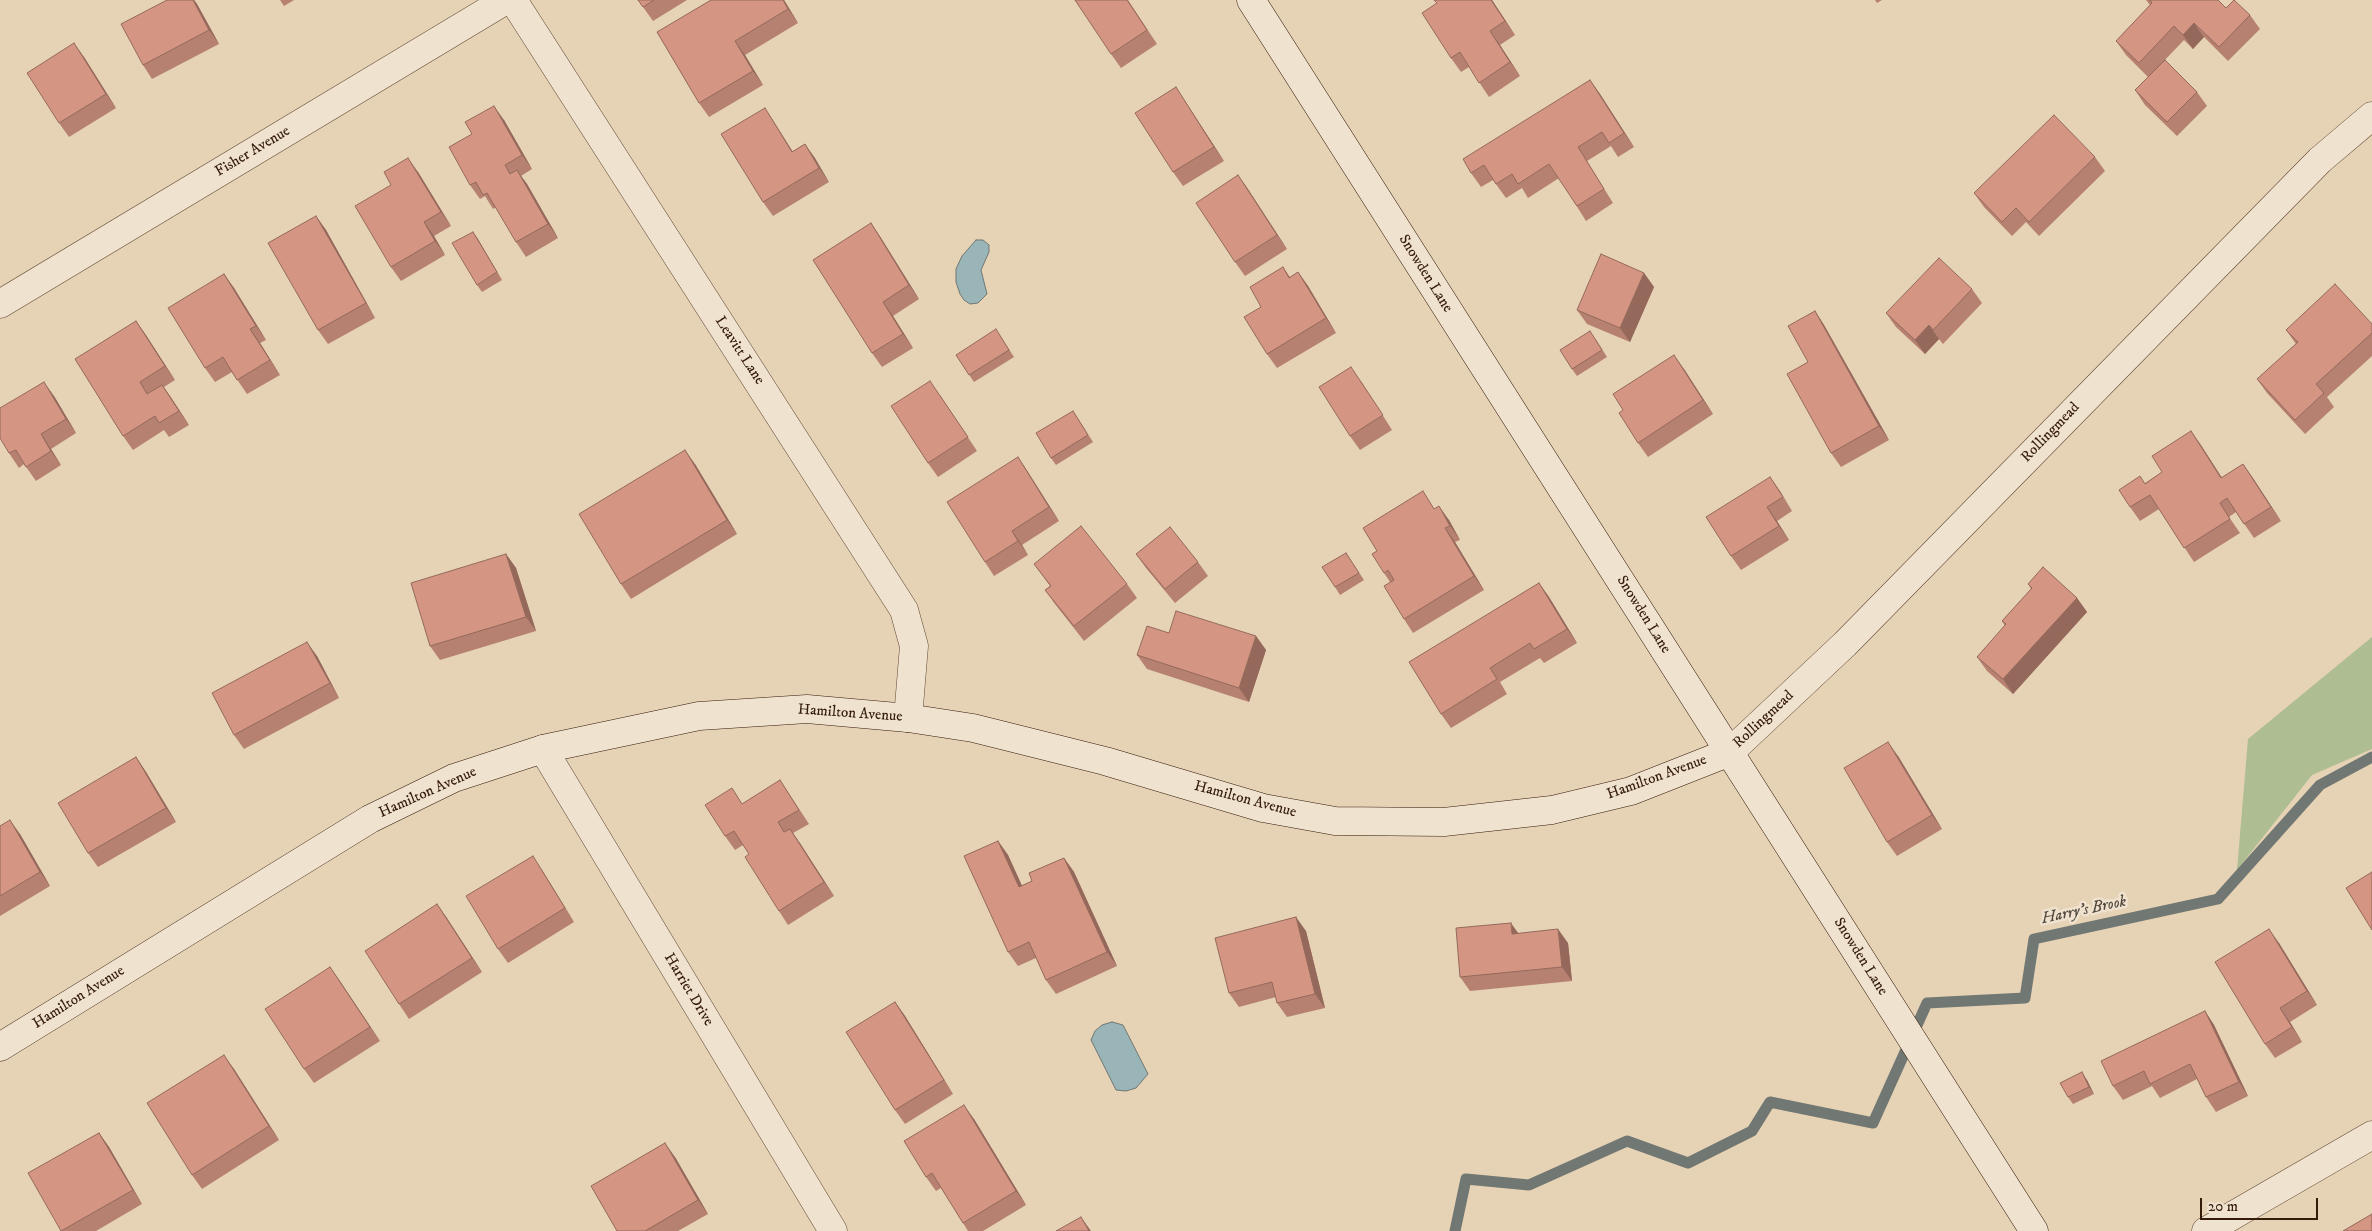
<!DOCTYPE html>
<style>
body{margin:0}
#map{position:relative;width:2372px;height:1231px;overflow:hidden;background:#e6d2b5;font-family:"IM FELL DW Pica",serif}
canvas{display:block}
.scale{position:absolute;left:2200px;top:1198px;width:118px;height:22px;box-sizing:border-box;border:2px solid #351b0a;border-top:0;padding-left:6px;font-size:15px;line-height:18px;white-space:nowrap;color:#351b0a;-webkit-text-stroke:4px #efe2cf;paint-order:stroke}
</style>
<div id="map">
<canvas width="2372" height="1231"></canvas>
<div class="scale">20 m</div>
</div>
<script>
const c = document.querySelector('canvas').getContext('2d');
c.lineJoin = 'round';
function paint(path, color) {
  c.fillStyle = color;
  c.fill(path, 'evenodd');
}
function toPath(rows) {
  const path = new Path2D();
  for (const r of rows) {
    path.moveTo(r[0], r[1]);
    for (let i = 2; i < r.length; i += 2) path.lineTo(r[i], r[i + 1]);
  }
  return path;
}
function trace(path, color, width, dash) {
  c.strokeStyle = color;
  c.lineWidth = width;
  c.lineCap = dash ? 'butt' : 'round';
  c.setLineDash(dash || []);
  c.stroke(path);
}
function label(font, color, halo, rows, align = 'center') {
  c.font = font + ' "IM FELL DW Pica",serif';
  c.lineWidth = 5;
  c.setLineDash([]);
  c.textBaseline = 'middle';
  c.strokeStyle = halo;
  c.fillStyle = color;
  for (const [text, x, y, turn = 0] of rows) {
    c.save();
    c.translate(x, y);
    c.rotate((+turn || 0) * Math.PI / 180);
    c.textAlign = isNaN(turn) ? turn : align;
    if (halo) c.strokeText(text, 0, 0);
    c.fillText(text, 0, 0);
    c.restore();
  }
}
const green = toPath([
 [2372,637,2372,749,2312,775,2237,870,2248,739]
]);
const water = toPath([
 [976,240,983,240,989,245,989,252,981,270,987,294,978,303,970,304,964,300,960,294,956,282,956,269,962,256,976,240],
 [1112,1022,1123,1025,1148,1074,1136,1088,1126,1091,1116,1090,1091,1040,1095,1031,1102,1025,1112,1022]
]);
const stream = toPath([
 [1455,1231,1466,1179,1529,1185,1627,1141,1688,1163,1752,1131,1770,1102,1873,1123,1927,1003,2025,998,2034,939,2218,899,2320,785,2372,757]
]);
const street = toPath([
 [513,0,904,610,914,646,908,718],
 [0,304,506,0],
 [543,749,833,1231],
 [1730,752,1845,644,2320,160,2372,116],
 [2206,1231,2372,1135]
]);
const secondary = toPath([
 [1251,0,2034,1231],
 [0,1047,370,819,454,778,543,749,699,716,807,709,908,718,973,728,1105,761,1263,808,1335,821,1444,822,1552,810,1631,791,1730,752]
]);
const wall = toPath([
 [193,0,194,0,197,4,219,44,152,79,143,65],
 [280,0,294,0,284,6],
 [638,0,687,0,653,21],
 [784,0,798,23,745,55,763,85,709,117,699,103,657,32],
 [1128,0,1157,44,1121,68,1111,54],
 [1434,0,1492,0,1515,35,1500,45,1520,76,1489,97,1469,67,1461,72,1451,58,1437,3],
 [1875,0,1882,0,1877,3],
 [2146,0,2218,0,2226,8,2250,15,2260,29,2228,61,2204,37,2193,49,2184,40,2161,64,2197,92,2207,106,2177,136,2145,105,2135,90,2148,77,2126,55,2116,41,2150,5],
 [84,57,116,108,69,137,59,123],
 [1590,80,1600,94,1634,147,1618,157,1611,146,1587,161,1613,203,1586,221,1559,178,1528,198,1522,188,1506,198,1493,180,1481,187,1471,173],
 [1185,101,1224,161,1183,186,1173,172],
 [765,108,774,122,792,152,805,144,829,182,773,216,763,202],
 [504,120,532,169,521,176,527,184,558,238,526,257,516,242,496,207,493,209,485,196,480,199,470,185],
 [2095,157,2105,171,2039,236,2026,222,2012,236,1984,207,1974,193],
 [418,172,451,226,434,236,445,255,401,281,391,267],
 [1238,175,1287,249,1245,276,1235,262],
 [316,216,326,230,375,318,328,344,318,330],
 [871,223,881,238,919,299,893,316,913,348,882,367,872,353],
 [473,232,502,280,482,292,477,285],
 [1283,267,1290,277,1298,272,1308,286,1336,333,1277,368,1267,354,1261,307],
 [1644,273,1654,287,1630,342,1587,324,1577,310],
 [224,274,234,288,266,340,260,343,280,375,247,394,232,372,215,382,205,368],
 [1972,289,1982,303,1943,344,1939,339,1925,354,1896,327,1886,313],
 [1815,311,1824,325,1889,440,1841,467,1831,453,1808,362],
 [136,321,175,380,164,387,189,425,169,437,164,430,133,450,123,436],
 [2372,324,2372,356,2327,397,2334,407,2305,434,2267,393,2257,379,2296,344,2286,330],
 [1001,337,1014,357,974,382,956,355],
 [1595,338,1607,357,1577,376,1572,369],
 [1684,369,1713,414,1648,457,1638,443],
 [1361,381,1392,430,1360,450,1350,436],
 [940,395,977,451,938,477,928,463],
 [54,396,76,433,51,449,61,465,36,481,24,464,19,468,9,453],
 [1073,411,1093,442,1056,465,1051,458],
 [2191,431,2222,478,2243,464,2281,521,2254,538,2236,512,2229,517,2240,533,2194,562,2159,509,2140,521,2130,507,2145,483,2162,472],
 [1018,457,1059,521,1022,545,1028,555,994,576,985,562],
 [695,464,737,534,631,599,621,584],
 [1770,477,1792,511,1777,521,1789,540,1741,570,1731,556],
 [1434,509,1449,520,1460,540,1455,542,1484,590,1413,633,1404,619,1390,582,1384,573,1377,551],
 [1346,553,1364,580,1340,595,1335,587],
 [506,554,516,568,536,631,440,660,430,646],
 [1136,554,1198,562,1208,576,1175,603,1146,568],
 [1034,564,1127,584,1137,598,1084,641,1055,604,1045,590,1050,586],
 [1539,583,1549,597,1577,643,1544,663,1540,658,1500,682,1507,694,1451,728,1441,714],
 [2028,584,2077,598,2087,612,2013,694,1987,671,1977,657,2005,626,2002,621,2031,589],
 [1169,633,1256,636,1266,650,1249,702,1147,669,1137,655],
 [317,656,339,698,244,749,234,735],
 [1898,756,1942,829,1897,856,1887,842],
 [136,757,146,772,176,822,98,867,88,853],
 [780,780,809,824,793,833,834,896,788,925,779,911,749,854,743,845,735,850,725,836,742,804],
 [0,826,20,834,50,886,0,916],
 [998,841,1008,855,1022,886,1032,881,1064,858,1074,872,1117,966,1056,994,1046,980,1036,958,1018,966,1008,952],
 [542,870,574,922,508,963,498,949],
 [437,904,482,972,409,1019,399,1004],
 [1306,931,1325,1008,1287,1017,1277,1003,1276,997,1239,1007,1229,993],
 [1518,933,1568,943,1572,981,1470,991,1460,977],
 [2279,943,2317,1005,2290,1022,2302,1042,2275,1058,2265,1044],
 [330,967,380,1041,314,1083,304,1069],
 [895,1002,905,1016,953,1094,905,1124,895,1110],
 [2205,1011,2214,1025,2248,1096,2216,1112,2206,1097,2197,1079,2160,1098,2152,1086,2123,1100,2113,1086],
 [234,1069,279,1140,202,1189,192,1175],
 [2087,1080,2094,1094,2073,1104,2068,1097],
 [974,1119,1026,1205,983,1231,968,1231,941,1188,936,1191,926,1177],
 [99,1133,109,1147,142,1204,96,1231,61,1231],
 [675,1157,708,1214,678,1231,617,1231]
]);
const shadedWall = toPath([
 [193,0,194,0,197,4,219,44,209,30],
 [783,0,784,0,798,23,788,9],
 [1491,0,1492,0,1515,35,1505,21],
 [2194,23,2204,37,2193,49,2183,35],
 [1490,31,1500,45,1520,76,1510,62],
 [735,41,745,55,763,85,753,71],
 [74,43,84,57,116,108,106,94],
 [1590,80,1600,94,1634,147,1624,133],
 [1176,87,1185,101,1224,161,1214,147],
 [494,106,504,120,532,169,522,155],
 [765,108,774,122,802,166,792,152],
 [805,144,815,158,829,182,819,168],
 [408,158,418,172,451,226,441,212],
 [517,170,527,184,558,238,548,224],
 [1238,175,1248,189,1287,249,1277,235],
 [316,216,326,230,375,318,366,303],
 [424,222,434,236,445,255,435,241],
 [871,223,881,238,919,299,909,285],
 [473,232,478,239,502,280,497,272],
 [1298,272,1308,286,1336,333,1326,318],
 [1644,273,1654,287,1630,342,1620,328],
 [224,274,234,288,266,340,256,326],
 [883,302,893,316,913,348,903,334],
 [1815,311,1824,325,1889,440,1879,426],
 [136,321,146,335,175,380,165,366],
 [1929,325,1939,339,1925,354,1915,340],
 [250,329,260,343,280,375,270,360],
 [1674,355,1684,369,1713,414,1703,400],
 [44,382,54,396,76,433,66,419],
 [162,385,172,399,189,425,179,411],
 [2191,431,2201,445,2231,492,2221,478],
 [41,434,51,449,61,465,51,451],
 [685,450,695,464,737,534,727,520],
 [1018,457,1028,472,1059,521,1049,507],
 [2243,464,2253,478,2281,521,2271,507],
 [1770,477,1780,491,1792,511,1783,497],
 [1439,506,1449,520,1460,540,1450,526],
 [1767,507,1777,521,1789,540,1779,526],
 [1445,528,1455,542,1484,590,1474,576],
 [1012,531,1022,545,1028,555,1018,541],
 [506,554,516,568,536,631,526,617],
 [1539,583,1549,597,1577,643,1567,629],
 [2077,598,2087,612,2013,694,2003,679],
 [1256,636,1266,650,1249,702,1239,688],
 [307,642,317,656,339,698,330,683],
 [1888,742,1898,756,1942,829,1932,815],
 [136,757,146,772,176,822,166,808],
 [10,820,20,834,50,886,40,872],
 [790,829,800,843,834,896,824,882],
 [998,841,1008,855,1029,901,1019,887],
 [533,856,542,870,574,922,565,908],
 [1064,858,1074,872,1117,966,1107,952],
 [437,904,447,918,482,972,472,958],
 [1296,917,1306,931,1325,1008,1315,994],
 [1511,923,1521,937,1512,934],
 [1558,929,1568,943,1572,981,1562,967],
 [2269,929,2279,943,2317,1005,2307,991],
 [330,967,340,981,380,1041,370,1027],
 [895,1002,905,1016,953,1094,944,1080],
 [2280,1008,2290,1022,2302,1042,2292,1027],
 [2205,1011,2214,1025,2248,1096,2239,1082],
 [224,1055,234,1069,279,1140,269,1126],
 [2082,1072,2087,1080,2094,1094,2089,1087],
 [964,1105,974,1119,1026,1205,1016,1191],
 [99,1133,109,1147,142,1204,133,1190],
 [665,1143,675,1157,708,1214,698,1200],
 [1081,1217,1091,1231,1089,1231]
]);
const building = toPath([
 [167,0,193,0,209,30,143,65,121,24,167,0],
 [638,0,654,0,643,7,638,0],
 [711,0,783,0,788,9,735,41,753,71,699,103,657,32,711,0],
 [1075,0,1127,0,1147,30,1111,54,1075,0],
 [1434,0,1491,0,1505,21,1490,31,1510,62,1479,83,1460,52,1451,58,1422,13,1437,3,1434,0],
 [2150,0,2218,0,2226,8,2234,0,2250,15,2219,47,2194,23,2183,35,2174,26,2139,63,2116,41,2152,3,2150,0],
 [74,43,106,94,59,123,27,73,74,43],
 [2165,60,2197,92,2167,122,2135,90,2165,60],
 [1590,80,1624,133,1609,143,1602,132,1578,147,1604,189,1577,206,1549,164,1518,184,1512,174,1496,184,1484,165,1471,173,1463,159,1590,80],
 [1176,87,1214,147,1173,172,1135,113,1176,87],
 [494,106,522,155,505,165,510,174,517,170,548,224,516,242,487,193,483,195,476,182,470,185,449,147,472,134,465,122,494,106],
 [765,108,792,152,805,144,819,168,763,202,721,134,765,108],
 [2054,115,2095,157,2029,222,2016,208,2002,222,1974,193,2054,115],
 [408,158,441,212,424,222,435,241,391,267,355,206,391,185,384,172,408,158],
 [1238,175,1277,235,1235,262,1196,203,1238,175],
 [316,216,366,303,318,330,268,243,316,216],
 [871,223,909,285,883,302,903,334,872,353,813,260,871,223],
 [473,232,497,272,477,285,452,243,473,232],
 [1601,254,1644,273,1620,328,1577,310,1601,254],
 [1939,258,1972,289,1933,330,1929,325,1915,340,1886,313,1939,258],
 [1283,267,1289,278,1298,272,1326,318,1267,354,1244,317,1261,307,1250,287,1283,267],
 [224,274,256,326,250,329,270,360,237,380,223,357,205,368,168,308,224,274],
 [2335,284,2372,324,2372,333,2316,384,2324,393,2295,420,2257,379,2298,342,2286,330,2335,284],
 [1815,311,1879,426,1831,453,1787,374,1808,362,1788,326,1815,311],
 [136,321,165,366,140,382,147,394,162,385,179,411,159,423,155,416,123,436,75,359,136,321],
 [996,329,1009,350,969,375,956,355,996,329],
 [1590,331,1602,350,1572,369,1560,350,1590,331],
 [1674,355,1703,400,1638,443,1619,413,1623,410,1613,394,1674,355],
 [1351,367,1383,415,1350,436,1319,387,1351,367],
 [930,381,968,437,928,463,891,406,930,381],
 [44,382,66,419,41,434,51,451,26,467,16,450,9,453,0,438,0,408,44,382],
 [1073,411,1088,435,1051,458,1036,433,1073,411],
 [2191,431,2221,478,2243,464,2271,507,2244,524,2227,498,2220,503,2230,519,2184,548,2150,495,2130,507,2119,490,2140,476,2145,484,2162,472,2152,456,2191,431],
 [685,450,727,520,621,584,579,514,685,450],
 [1018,457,1049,507,1012,531,1018,541,985,562,947,502,1018,457],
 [1770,477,1783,497,1767,507,1779,526,1731,556,1706,517,1770,477],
 [1423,491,1434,509,1439,506,1450,526,1445,528,1474,576,1404,619,1384,586,1394,580,1388,570,1384,573,1372,554,1377,551,1363,528,1423,491],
 [1081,526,1127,584,1074,626,1045,590,1051,586,1034,564,1081,526],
 [1170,527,1198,562,1165,589,1136,554,1170,527],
 [1346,553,1359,573,1335,587,1322,567,1346,553],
 [506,554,526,617,430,646,411,583,506,554],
 [2043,567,2077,598,2003,679,1977,657,2006,624,2002,621,2032,588,2028,584,2043,567],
 [1539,583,1567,629,1534,649,1530,643,1490,668,1497,679,1441,714,1409,662,1539,583],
 [1176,611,1256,636,1239,688,1137,655,1147,626,1169,633,1176,611],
 [307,642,330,683,234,735,212,693,307,642],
 [1888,742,1932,815,1887,842,1844,768,1888,742],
 [136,757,166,808,88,853,58,803,136,757],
 [780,780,799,810,778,822,784,832,790,829,824,882,779,911,745,857,749,854,734,831,725,836,705,805,732,788,742,804,780,780],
 [10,820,40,872,0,896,0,826,10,820],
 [998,841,1019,887,1032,881,1029,873,1064,858,1107,952,1046,980,1029,942,1008,952,964,856,998,841],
 [533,856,565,908,498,949,466,896,533,856],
 [2372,872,2372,930,2346,888,2372,872],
 [437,904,472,958,399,1004,365,951,437,904],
 [1296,917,1315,994,1277,1003,1272,982,1229,993,1215,938,1296,917],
 [1511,923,1512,934,1558,929,1562,967,1460,977,1456,928,1511,923],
 [2269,929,2307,991,2280,1008,2292,1027,2265,1044,2215,962,2269,929],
 [330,967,370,1027,304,1069,265,1009,330,967],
 [895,1002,944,1080,895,1110,846,1032,895,1002],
 [2205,1011,2239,1082,2206,1097,2190,1064,2150,1084,2144,1071,2113,1086,2101,1061,2205,1011],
 [224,1055,269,1126,192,1175,147,1103,224,1055],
 [2082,1072,2089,1087,2068,1097,2060,1083,2082,1072],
 [964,1105,1016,1191,963,1223,932,1173,926,1177,904,1141,964,1105],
 [99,1133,133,1190,61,1231,28,1173,99,1133],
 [665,1143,698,1200,645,1231,617,1231,591,1186,665,1143],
 [2372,1214,2372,1231,2343,1231,2372,1214],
 [1081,1217,1089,1231,1056,1231,1081,1217]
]);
const streetNames = [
 ["Fisher Avenue",253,152,-31],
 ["Snowden Lane",1425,274,58],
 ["Leavitt Lane",739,351,57],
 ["Rollingmead",2051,433,-46],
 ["Snowden Lane",1643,615,58],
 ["Hamilton Avenue",850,714,4],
 ["Rollingmead",1764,720,-43],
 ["Hamilton Avenue",1657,778,-20],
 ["Hamilton Avenue",428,793,-24],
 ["Hamilton Avenue",1245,800,15],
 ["Snowden Lane",1860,957,58],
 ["Harriet Drive",688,990,59],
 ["Hamilton Avenue",79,998,-32]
];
const waterNames = [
 ["Harry's Brook",2084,911,-12]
];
paint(green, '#aebd92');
paint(water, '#99b5b7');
trace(water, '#717772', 1);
trace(stream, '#717772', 11);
trace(street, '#614935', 29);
trace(secondary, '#351b0a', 29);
trace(street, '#efe2cf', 28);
trace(secondary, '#efe2cf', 28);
paint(wall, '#b68171');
paint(shadedWall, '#94695c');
paint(building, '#d49683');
trace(building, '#94695c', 1);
label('15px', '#351b0a', '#efe2cf', streetNames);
label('italic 16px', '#53493e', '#efe2cf', waterNames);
</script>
